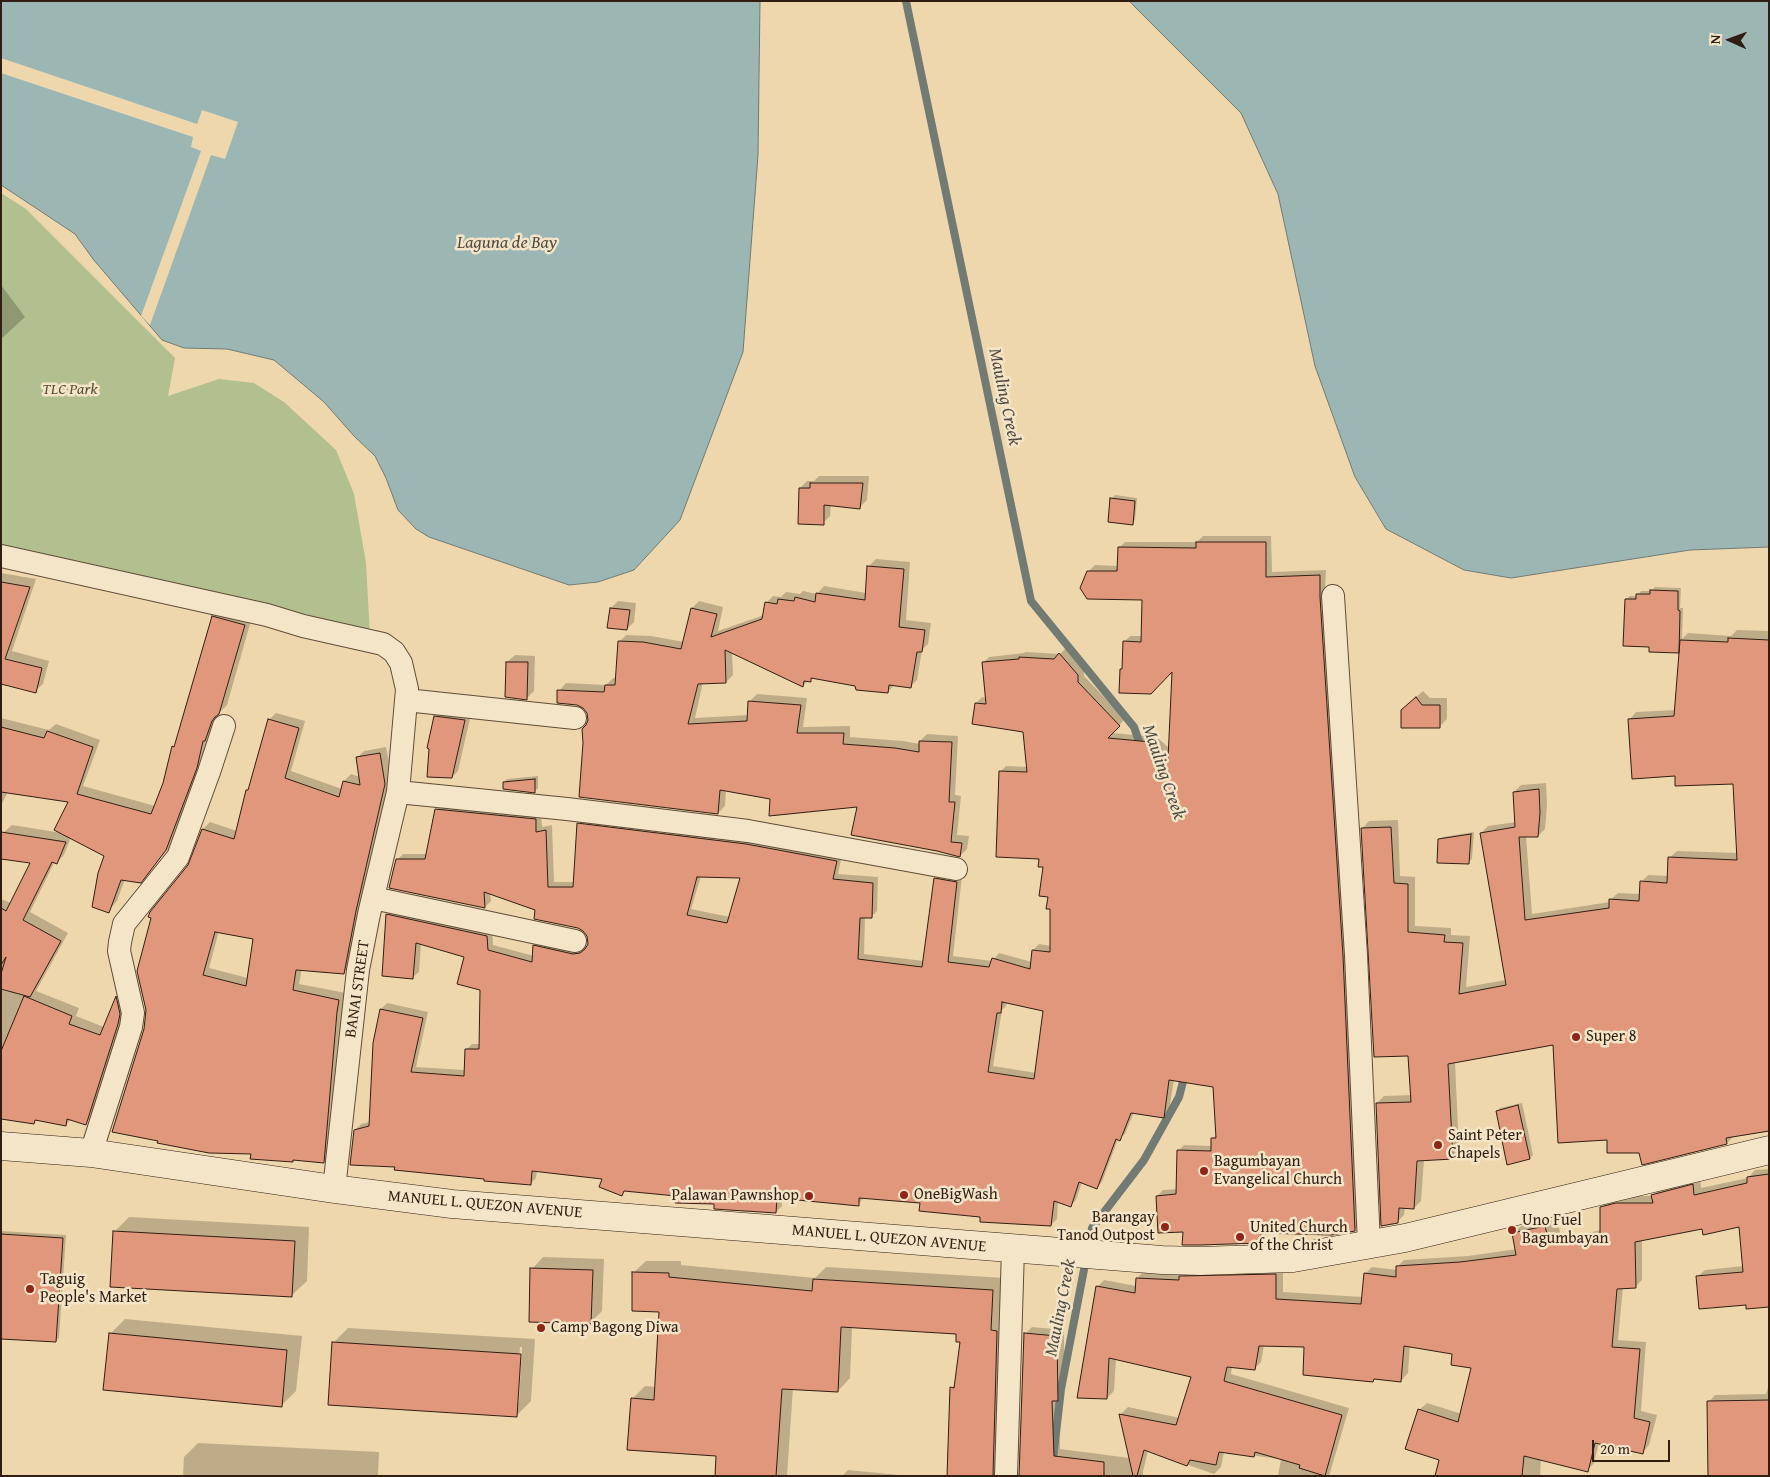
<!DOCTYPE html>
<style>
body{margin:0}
#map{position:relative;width:1770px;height:1477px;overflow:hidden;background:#eed7ac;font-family:"Gentium Book Plus",serif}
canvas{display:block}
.frame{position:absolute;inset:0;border:2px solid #301e12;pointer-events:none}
.north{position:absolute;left:1705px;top:15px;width:50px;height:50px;-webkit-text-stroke:4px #f4e5c9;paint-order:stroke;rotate:272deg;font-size:14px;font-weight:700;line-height:20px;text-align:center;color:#301e12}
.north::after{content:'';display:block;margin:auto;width:18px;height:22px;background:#301e12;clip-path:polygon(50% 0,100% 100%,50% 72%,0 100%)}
.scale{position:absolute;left:1592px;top:1440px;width:78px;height:22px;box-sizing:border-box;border:2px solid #301e12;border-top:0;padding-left:6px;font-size:15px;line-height:18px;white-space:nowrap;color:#301e12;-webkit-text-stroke:4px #f4e5c9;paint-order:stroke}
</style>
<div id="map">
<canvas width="1770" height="1477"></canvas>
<div class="frame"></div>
<div class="north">N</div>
<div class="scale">20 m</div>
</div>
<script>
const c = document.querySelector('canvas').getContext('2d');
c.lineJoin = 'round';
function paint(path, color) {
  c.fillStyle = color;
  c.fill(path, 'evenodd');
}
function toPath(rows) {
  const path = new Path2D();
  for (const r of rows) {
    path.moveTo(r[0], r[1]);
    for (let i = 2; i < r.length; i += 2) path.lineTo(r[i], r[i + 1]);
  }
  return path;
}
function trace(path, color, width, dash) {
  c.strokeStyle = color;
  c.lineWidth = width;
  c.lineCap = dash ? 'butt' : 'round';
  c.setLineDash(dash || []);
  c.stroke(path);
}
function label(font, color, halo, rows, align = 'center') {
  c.font = font + ' "Gentium Book Plus",serif';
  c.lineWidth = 5;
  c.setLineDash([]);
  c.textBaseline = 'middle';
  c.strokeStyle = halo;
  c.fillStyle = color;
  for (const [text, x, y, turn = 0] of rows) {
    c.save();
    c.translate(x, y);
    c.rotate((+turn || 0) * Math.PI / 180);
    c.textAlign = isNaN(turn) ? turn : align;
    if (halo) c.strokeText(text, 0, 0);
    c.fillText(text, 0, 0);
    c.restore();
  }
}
const green = toPath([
 [1,193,26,209,175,358,168,396,219,379,254,383,284,402,336,450,354,494,366,563,370,636,1,549]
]);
const water = toPath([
 [1,1,760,1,758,155,743,352,680,520,634,570,598,582,569,585,429,537,416,529,398,510,386,478,375,456,354,436,324,402,274,360,227,349,184,348,162,340,93,259,75,234,1,185,1,1],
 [1129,1,1769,1,1769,547,1690,550,1511,578,1464,570,1386,529,1355,477,1315,366,1278,194,1241,113,1129,1]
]);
const pier = toPath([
 [1,58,197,124,202,110,238,122,225,159,211,155,150,325,141,316,201,151,191,147,193,137,1,73]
]);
const shadow = toPath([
 [1,285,25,317,1,339],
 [819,476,869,476,867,500,859,508,831,504,830,516,823,523,800,488,807,481,814,481],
 [1115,495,1137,498,1135,520,1132,523,1111,499],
 [1203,536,1271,536,1272,572,1326,570,1325,590,1361,1224,1355,1230,1266,1232,1266,1236,1260,1242,1184,1230,1157,1196,1163,1190,1178,1189,1178,1151,1184,1145,1212,1146,1212,1139,1217,1134,1214,1086,1174,1079,1169,1111,1163,1116,1134,1112,1125,1134,1118,1139,1102,1182,1096,1188,1082,1182,1076,1200,1070,1206,1058,1202,1057,1219,1051,1225,982,1216,922,1202,864,1197,858,1205,782,1197,782,1206,776,1212,716,1203,677,1195,626,1190,622,1194,604,1178,537,1171,536,1178,530,1184,396,1165,355,1130,361,1124,370,1122,381,1009,387,1003,428,1012,416,1067,465,1070,466,1050,472,1044,480,1044,481,989,466,956,421,944,419,972,413,977,387,915,393,909,492,930,493,945,534,956,534,946,540,940,579,949,588,947,589,937,585,931,536,909,490,893,491,901,485,907,397,860,403,854,427,854,436,810,442,804,541,814,542,827,552,825,554,882,574,882,578,824,584,818,842,855,838,874,878,877,877,911,871,917,865,917,864,954,924,961,935,879,941,873,962,876,953,956,992,961,999,953,1032,962,1033,950,1039,944,1051,946,1050,896,1044,866,1000,772,1006,766,1028,767,1024,731,976,703,982,697,987,698,983,663,989,657,1024,653,1026,652,1060,654,1066,648,1084,669,1084,676,1125,719,1112,733,1157,737,1170,749,1174,669,1124,667,1125,641,1130,636,1143,636,1143,598,1089,571,1095,565,1119,566,1119,548,1125,542,1197,542],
 [701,876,741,877,730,917,691,909],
 [1007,1002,1044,1010,1036,1073,993,1066,1002,1010,1006,1006],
 [876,559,910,562,906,620,931,623,928,644,922,650,917,680,910,687,895,684,888,692,814,677,803,685,732,652,733,675,726,682,703,682,695,718,749,715,750,701,757,694,807,698,803,727,850,726,850,737,903,741,920,744,920,741,927,734,958,736,955,795,961,796,957,835,969,836,967,849,960,856,853,834,859,806,772,798,726,790,725,806,718,813,587,725,589,720,588,713,584,707,559,691,566,683,606,685,613,678,616,678,619,642,626,635,651,636,684,642,692,608,699,601,723,607,718,631,764,615,766,603,773,596,781,597,786,592,800,594,803,591,817,594,824,586,866,593,869,566],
 [1,573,36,579,12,651,49,661,43,684,35,691,2,683,1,687],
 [1655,587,1681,588,1680,608,1683,608,1682,639,1688,633,1731,636,1737,630,1769,631,1769,1129,1734,1136,1727,1143,1640,1152,1608,1139,1555,1044,1455,1062,1459,1151,1452,1158,1424,1160,1421,1201,1414,1208,1405,1207,1404,1215,1397,1222,1377,1103,1384,1096,1412,1095,1410,1054,1362,829,1369,821,1398,820,1400,876,1415,877,1415,926,1451,928,1451,935,1470,936,1466,987,1506,980,1481,833,1488,826,1516,822,1514,792,1521,785,1546,783,1547,805,1545,829,1538,836,1526,836,1532,914,1610,902,1610,900,1618,893,1641,894,1641,882,1648,875,1669,876,1669,858,1677,851,1738,853,1734,782,1676,774,1629,720,1636,712,1676,710,1680,650,1678,652,1650,646,1626,599,1630,596,1637,596,1641,591,1651,591],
 [618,601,636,603,634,622,627,629,611,608],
 [220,609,252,617,227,705,219,713,174,842,148,873,125,879,117,901,110,909,106,855,71,837,64,855,57,862,55,861,30,912,68,933,36,991,79,1008,76,1016,104,1027,117,997,123,991,127,1005,93,1116,86,1123,71,1119,66,1125,37,1119,34,1122,1,1117,1,899,11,903,32,862,1,850,4,832,12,825,62,833,70,801,8,792,1,805,1,718,49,730,56,724,100,740,83,786,155,806,164,783,173,747,176,744,213,617],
 [515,655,535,656,534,691,527,698,507,662],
 [1423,691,1430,698,1447,698,1447,719,1440,726,1402,710],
 [441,711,471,714,458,771,452,777,435,717],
 [276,713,305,721,291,771,342,789,344,781,351,774,360,777,357,758,364,751,386,747,392,777,351,965,344,972,302,969,299,984,346,993,330,1155,323,1162,295,1159,293,1161,252,1153,145,1029,189,866,203,829,210,822,237,831,269,720],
 [219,931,255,938,248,978,209,968],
 [538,776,538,788,535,791,504,782,507,779],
 [1474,832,1472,859,1468,862,1439,840,1443,837],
 [1522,1103,1533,1155,1530,1158,1497,1111,1500,1108],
 [1769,1169,1769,1302,1697,1277,1705,1270,1744,1266,1740,1225,1702,1228,1642,1239,1642,1280,1635,1287,1623,1287,1618,1340,1646,1342,1641,1411,1657,1415,1649,1445,1642,1453,1599,1442,1594,1463,1587,1471,1541,1459,1540,1476,1437,1476,1441,1459,1419,1410,1427,1403,1462,1414,1473,1366,1454,1352,1410,1345,1408,1373,1401,1381,1375,1378,1373,1380,1305,1346,1264,1345,1261,1362,1254,1369,1232,1367,1231,1374,1349,1408,1329,1476,1278,1476,1281,1459,1224,1452,1221,1467,1214,1474,1148,1451,1143,1471,1143,1476,1020,1476,1025,1334,1032,1327,1064,1330,1064,1393,1059,1398,1060,1449,1130,1458,1121,1414,1128,1407,1180,1418,1193,1376,1116,1358,1114,1391,1107,1398,1097,1287,1104,1280,1136,1286,1137,1278,1144,1271,1283,1268,1283,1292,1363,1297,1365,1274,1372,1267,1397,1270,1397,1267,1404,1260,1468,1256,1517,1249,1514,1233,1521,1226,1552,1220,1553,1228,1559,1227,1561,1238,1602,1230,1602,1207,1609,1200,1624,1196,1653,1196,1660,1188,1700,1178,1701,1188,1748,1178,1755,1170],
 [129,1217,309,1227,307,1281,291,1296,114,1232],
 [1,1231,66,1235,59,1338,56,1341,1,1338],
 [543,1257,604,1259,602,1311,591,1322,532,1269],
 [646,1261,681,1261,681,1265,815,1278,826,1267,1005,1278,1000,1476,947,1476,952,1388,955,1384,961,1341,958,1333,852,1327,850,1378,838,1391,793,1388,787,1476,716,1476,717,1455,632,1399,645,1386,656,1387,660,1311,633,1273],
 [125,1319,302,1336,296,1391,281,1406,110,1334],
 [348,1328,535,1339,531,1401,516,1416,333,1343],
 [520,1347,522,1347,519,1402,516,1402],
 [1769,1384,1769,1476,1709,1402,1715,1395,1766,1394],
 [198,1443,379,1452,378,1476,183,1476,184,1457],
 [848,1470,909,1476,842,1476]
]);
const stream = toPath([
 [906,1,1031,601,1134,727,1142,750],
 [1053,1459,1061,1389,1092,1228,1144,1160,1179,1097,1185,1074]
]);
const building = toPath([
 [810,483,863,483,860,509,824,505,824,525,798,524,799,488,810,488,810,483],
 [1110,498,1135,501,1133,525,1108,522,1110,498],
 [1196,542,1266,542,1266,577,1320,575,1320,597,1343,956,1355,1231,1332,1235,1261,1233,1260,1243,1200,1245,1182,1245,1183,1232,1158,1233,1156,1196,1176,1194,1177,1150,1211,1151,1211,1138,1216,1138,1213,1087,1169,1080,1164,1118,1131,1113,1120,1141,1116,1139,1097,1189,1079,1182,1071,1207,1054,1201,1051,1226,980,1222,980,1217,919,1211,920,1203,859,1198,859,1206,777,1198,776,1213,714,1209,714,1204,675,1203,676,1196,624,1191,622,1196,599,1187,602,1179,532,1171,531,1185,484,1181,484,1179,394,1170,395,1167,350,1165,354,1130,369,1126,373,1043,380,1009,423,1018,411,1072,464,1076,465,1049,479,1049,480,990,457,984,464,957,416,943,413,979,382,976,386,914,487,936,488,950,532,962,533,945,573,954,580,953,585,949,588,944,587,936,583,931,578,928,534,919,535,910,484,892,485,908,389,888,396,859,425,859,435,809,536,819,536,832,546,830,548,887,573,887,577,823,746,844,837,861,833,879,873,883,872,918,860,918,858,959,922,967,934,878,957,882,948,962,989,967,992,958,1030,969,1032,950,1050,952,1050,909,1046,909,1048,897,1039,896,1043,867,1038,867,1039,859,996,857,999,771,1027,772,1023,732,972,724,975,703,986,704,982,662,1019,659,1019,657,1054,659,1059,653,1078,675,1078,682,1120,726,1108,738,1151,742,1168,759,1172,672,1151,694,1119,693,1120,669,1122,669,1123,641,1141,642,1142,600,1087,599,1080,588,1087,571,1117,571,1118,547,1196,548,1196,542],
 [697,877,740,878,727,923,687,915,697,877],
 [1002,1002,1043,1011,1034,1079,988,1072,997,1013,1001,1013,1002,1002],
 [867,566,904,569,899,627,925,630,922,652,917,652,911,688,889,685,888,693,856,690,855,686,811,678,811,682,804,681,803,687,725,650,726,683,698,684,688,724,747,721,748,701,801,705,797,733,844,733,843,744,895,748,919,752,919,741,952,742,949,802,955,802,951,842,962,843,960,857,937,851,851,835,857,807,769,816,770,799,720,790,718,814,579,797,583,743,582,729,586,725,588,720,587,713,583,708,577,705,557,703,557,690,604,692,605,685,615,685,618,641,643,642,681,649,691,608,717,614,711,637,762,619,765,602,777,604,778,599,794,601,795,597,815,602,816,593,865,600,867,566],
 [1,582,30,587,5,659,42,668,36,693,1,684,1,582],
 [1650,590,1678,591,1678,610,1680,611,1679,653,1649,652,1649,647,1623,646,1625,599,1636,599,1636,594,1650,594,1650,590],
 [610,608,630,610,627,630,607,628,610,608],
 [212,616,245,625,219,714,215,717,212,721,205,741,203,741,197,768,166,850,141,883,121,880,109,913,92,907,98,873,104,856,54,830,68,802,1,792,1,727,44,738,47,731,93,747,77,794,151,814,163,783,172,746,174,747,212,616],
 [1728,638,1769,640,1769,1131,1726,1138,1727,1144,1642,1165,1639,1153,1607,1153,1607,1140,1558,1143,1553,1045,1448,1064,1453,1159,1417,1161,1414,1209,1399,1208,1398,1223,1381,1226,1376,1103,1411,1102,1408,1056,1374,1057,1361,828,1391,827,1394,883,1408,884,1408,932,1445,935,1444,942,1463,943,1459,994,1506,985,1480,833,1515,827,1513,792,1539,789,1540,813,1538,837,1519,837,1525,920,1609,908,1609,899,1639,901,1640,881,1667,883,1668,857,1737,860,1733,784,1675,786,1675,776,1632,779,1628,719,1674,716,1680,640,1728,642,1728,638],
 [506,662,528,662,527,700,505,697,506,662],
 [1416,697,1422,705,1440,705,1440,728,1401,728,1401,710,1416,697],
 [434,716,465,720,452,778,427,777,429,749,427,748,434,716],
 [268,719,299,728,285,778,339,797,343,781,360,785,356,757,380,753,385,784,356,911,344,974,296,970,293,990,339,1000,337,1012,324,1163,293,1160,293,1162,250,1159,251,1154,209,1153,157,1143,158,1141,112,1132,144,1029,146,1010,137,971,151,918,148,917,150,912,188,865,202,829,234,839,246,790,248,790,268,719],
 [215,932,253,939,246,986,203,975,215,932],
 [535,779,535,793,503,789,503,782,535,779],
 [1,832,66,842,57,864,52,862,23,920,61,941,30,997,1,989,1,974,6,957,1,965,1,908,6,911,30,863,1,859,1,832],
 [1471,834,1469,864,1437,863,1438,839,1471,834],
 [24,996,72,1016,69,1024,100,1035,116,996,120,1014,118,1024,86,1125,67,1119,66,1126,35,1120,34,1124,1,1119,1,1051,24,996],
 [1518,1105,1530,1159,1507,1165,1496,1111,1518,1105],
 [1769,1174,1769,1307,1746,1309,1746,1305,1699,1309,1696,1276,1743,1272,1739,1227,1703,1235,1702,1229,1635,1242,1636,1288,1617,1289,1612,1347,1640,1349,1634,1418,1650,1422,1643,1454,1595,1443,1588,1472,1524,1456,1522,1476,1435,1476,1439,1460,1405,1449,1418,1409,1458,1422,1471,1368,1451,1365,1452,1354,1404,1346,1401,1382,1374,1379,1373,1382,1303,1375,1304,1347,1259,1346,1255,1370,1227,1367,1224,1381,1342,1415,1325,1476,1299,1468,1300,1465,1255,1452,1254,1457,1219,1452,1216,1465,1190,1460,1187,1466,1144,1450,1137,1476,1133,1476,1119,1414,1176,1425,1191,1377,1109,1358,1107,1399,1077,1398,1096,1286,1135,1293,1136,1278,1179,1280,1179,1276,1276,1274,1276,1299,1361,1304,1364,1273,1396,1277,1396,1266,1460,1262,1516,1255,1512,1233,1545,1226,1547,1234,1552,1234,1554,1244,1600,1235,1600,1207,1616,1203,1653,1203,1651,1195,1693,1184,1694,1195,1747,1183,1747,1177,1769,1174],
 [113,1231,295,1241,292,1297,110,1287,113,1231],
 [1,1234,63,1238,56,1342,1,1339,1,1234],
 [530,1268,593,1270,591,1324,529,1322,530,1268],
 [632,1272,669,1273,669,1277,812,1291,813,1279,993,1290,991,1330,997,1331,993,1476,947,1476,950,1387,954,1388,960,1342,956,1342,956,1334,841,1327,838,1392,782,1389,776,1476,715,1476,716,1456,627,1450,631,1398,654,1400,659,1312,632,1311,632,1272],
 [109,1333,287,1350,282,1407,103,1390,109,1333],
 [1024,1333,1057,1336,1058,1401,1052,1401,1054,1456,1104,1462,1104,1476,1019,1476,1024,1333],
 [332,1342,521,1354,517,1417,328,1405,332,1342],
 [1769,1400,1769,1476,1708,1476,1707,1401,1769,1400]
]);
const street = toPath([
 [1,556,267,615,303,626,383,644,394,652,401,663,407,689,398,792,369,914,358,970,334,1189],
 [1333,596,1356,955,1369,1244],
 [406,700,575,718],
 [398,792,567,809,748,831,956,869],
 [373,898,575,941],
 [91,1153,131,1027,133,1013,119,951,120,942,124,924,178,857,209,772,224,726],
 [1006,1476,1013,1249]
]);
const secondary = toPath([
 [1,1146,91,1153,334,1189,452,1204,1162,1260,1200,1261,1293,1258,1405,1238,1769,1150]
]);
const markers = [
 [1576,1037,5,"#8f2418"],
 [1438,1145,5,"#8f2418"],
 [1204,1171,5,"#8f2418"],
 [904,1195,5,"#8f2418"],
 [809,1196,5,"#8f2418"],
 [1165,1227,5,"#8f2418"],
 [1512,1230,5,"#8f2418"],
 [1240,1237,5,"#8f2418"],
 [30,1289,5,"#8f2418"],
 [541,1328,5,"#8f2418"]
];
const parkNames = [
 ["TLC Park",70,390]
];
const streetNames = [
 ["BANAI STREET",358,989,-82],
 ["MANUEL L. QUEZON AVENUE",485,1205,5],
 ["MANUEL L. QUEZON AVENUE",889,1239,5]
];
const poiNames = [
 ["Super 8",1586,1037],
 ["Saint Peter",1448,1136],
 ["Chapels",1448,1154],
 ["Bagumbayan",1214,1162],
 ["Evangelical Church",1214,1180],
 ["OneBigWash",914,1195],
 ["Palawan Pawnshop",799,1196,"right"],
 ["Barangay",1155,1218,"right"],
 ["Tanod Outpost",1155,1236,"right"],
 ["Uno Fuel",1522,1221],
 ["Bagumbayan",1522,1239],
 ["United Church",1250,1228],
 ["of the Christ",1250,1246],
 ["Taguig",40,1280],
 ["People's Market",40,1298],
 ["Camp Bagong Diwa",551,1328]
];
const waterNames = [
 ["Laguna de Bay",507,243],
 ["Mauling Creek",1004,397,78],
 ["Mauling Creek",1163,772,71],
 ["Mauling Creek",1061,1308,-79]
];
paint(green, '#b2bf8e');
paint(water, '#9cb7b3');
trace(water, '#717a73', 1);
paint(pier, '#eed7ac');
paint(shadow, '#0003');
trace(stream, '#717a73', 8);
paint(building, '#e0977b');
trace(building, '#301e12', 1);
trace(street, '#604c38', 24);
trace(secondary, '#301e12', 29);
trace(street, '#f4e5c9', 22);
trace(secondary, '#f4e5c9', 28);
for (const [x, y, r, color] of markers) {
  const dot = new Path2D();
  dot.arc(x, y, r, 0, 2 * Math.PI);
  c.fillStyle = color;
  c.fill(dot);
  trace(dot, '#f4e5c9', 2);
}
label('italic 16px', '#574e37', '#f4e5c9', parkNames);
label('16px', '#301e12', '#f4e5c9', streetNames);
label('16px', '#301e12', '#f4e5c9', poiNames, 'left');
label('italic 18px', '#504c42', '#f4e5c9', waterNames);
</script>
